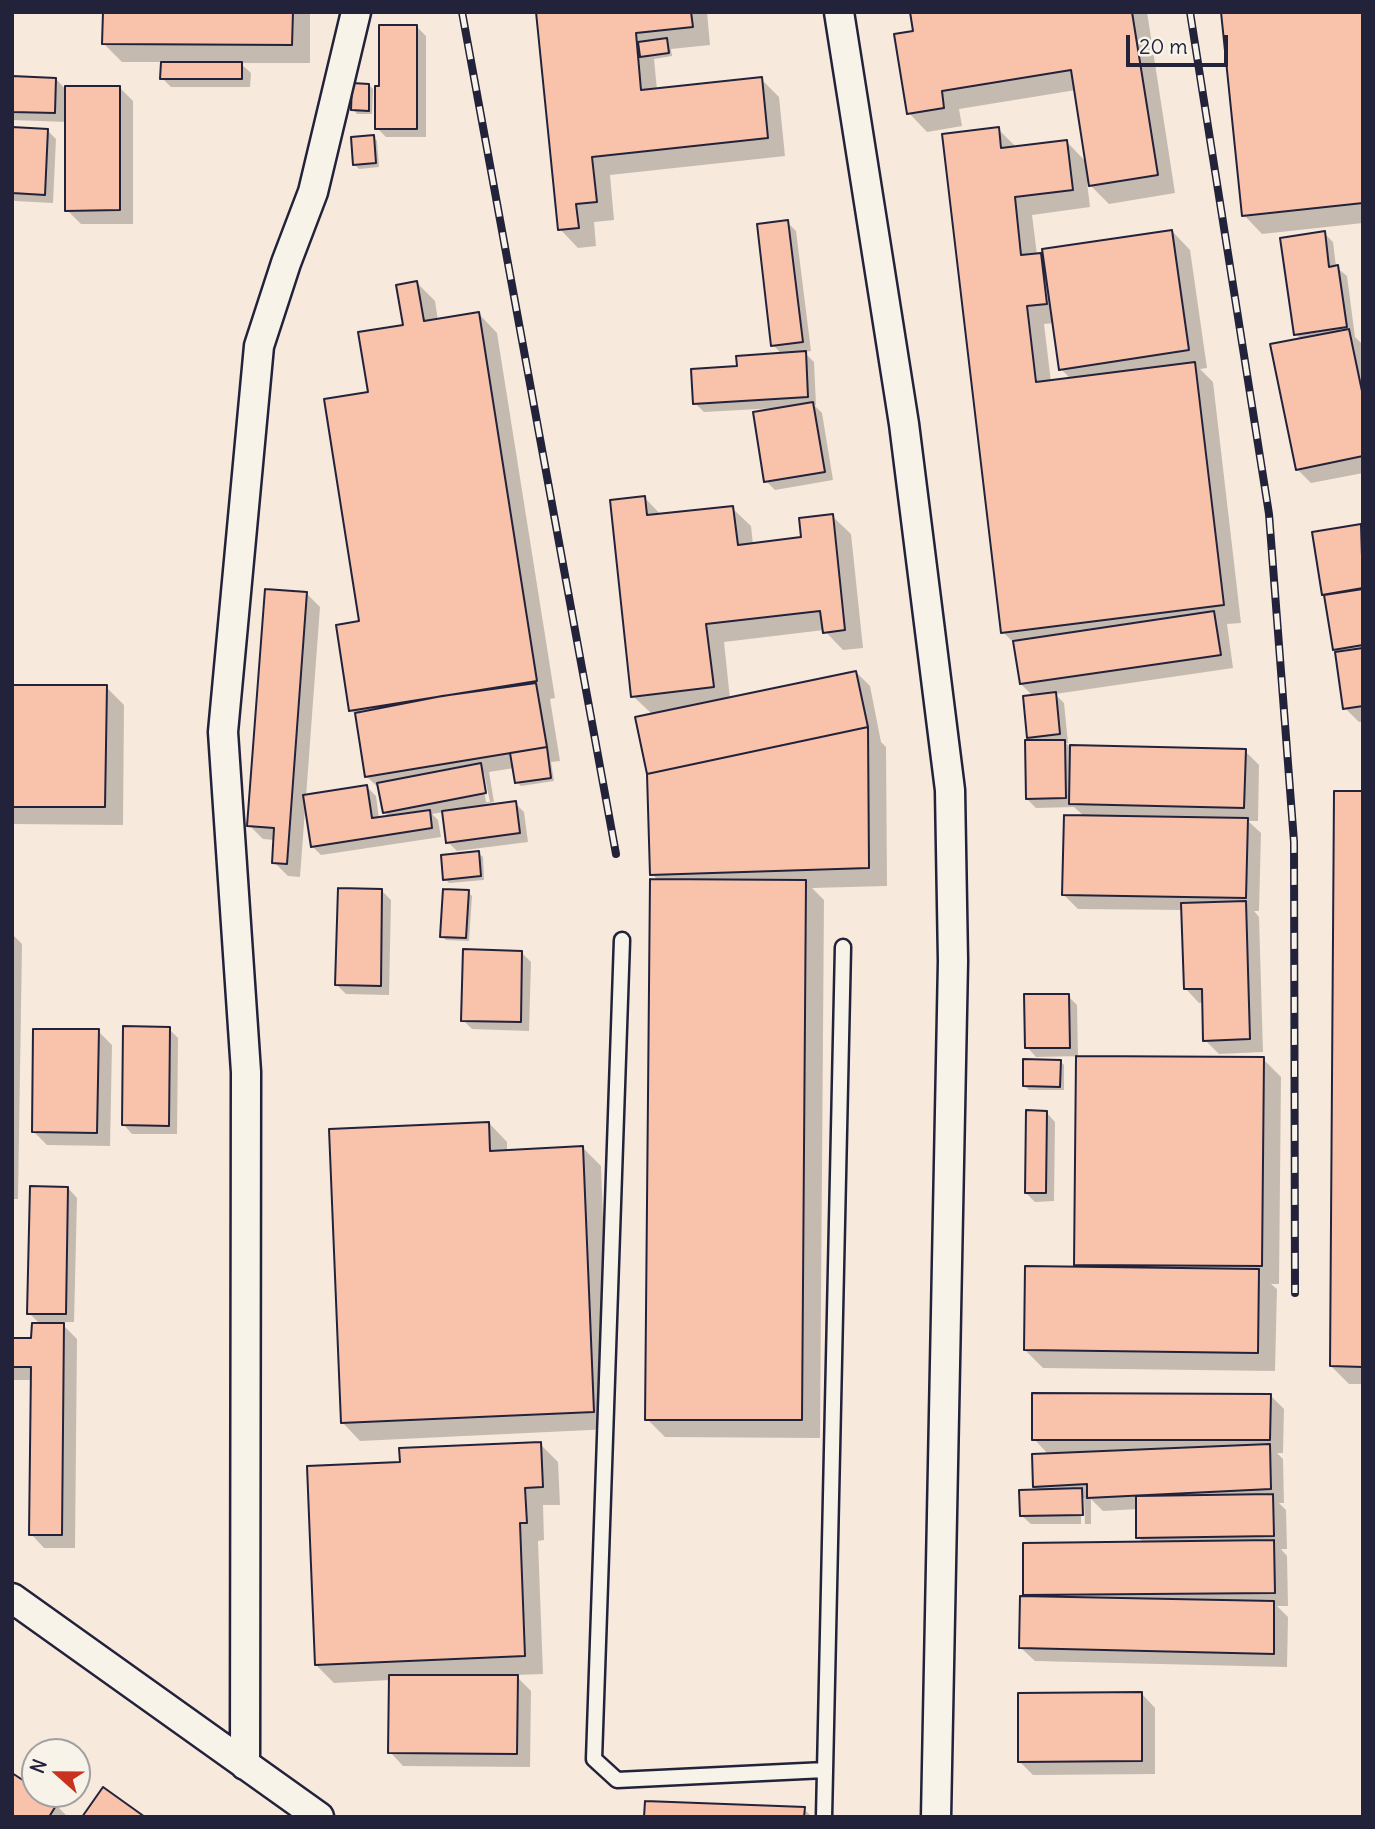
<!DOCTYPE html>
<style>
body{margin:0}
#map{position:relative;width:1375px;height:1829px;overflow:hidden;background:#f7e9dc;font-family:Delius,sans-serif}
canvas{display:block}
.frame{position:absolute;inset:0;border:14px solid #22223b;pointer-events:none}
.north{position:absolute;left:21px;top:1738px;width:70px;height:70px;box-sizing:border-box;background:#f7f3e8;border:2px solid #a29fa3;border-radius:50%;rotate:291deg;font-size:19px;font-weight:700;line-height:28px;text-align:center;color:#22223b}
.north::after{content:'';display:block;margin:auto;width:24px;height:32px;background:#c8321e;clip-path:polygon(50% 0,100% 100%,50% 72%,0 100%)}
.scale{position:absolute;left:1126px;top:35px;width:102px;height:32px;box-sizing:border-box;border:4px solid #22223b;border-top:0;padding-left:9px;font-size:21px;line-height:24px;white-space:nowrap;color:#22223b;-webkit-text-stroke:5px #f7f3e8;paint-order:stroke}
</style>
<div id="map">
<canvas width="1375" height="1829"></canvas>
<div class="frame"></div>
<div class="north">N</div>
<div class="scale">20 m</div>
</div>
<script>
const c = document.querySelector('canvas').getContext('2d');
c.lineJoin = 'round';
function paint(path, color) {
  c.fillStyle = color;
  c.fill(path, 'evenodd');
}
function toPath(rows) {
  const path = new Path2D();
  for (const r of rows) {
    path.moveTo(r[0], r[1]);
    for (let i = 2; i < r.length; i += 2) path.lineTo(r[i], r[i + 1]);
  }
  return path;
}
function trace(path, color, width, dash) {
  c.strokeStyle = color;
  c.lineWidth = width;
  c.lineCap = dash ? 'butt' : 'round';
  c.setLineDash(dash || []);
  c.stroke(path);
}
const shadow = toPath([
 [105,12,310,12,310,63,240,63,251,73,250,87,171,87,162,78,162,62,122,62,104,44],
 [537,12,707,12,710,45,671,49,672,56,654,59,657,90,761,79,779,97,785,156,610,175,614,220,594,222,596,246,578,248,560,229],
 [912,12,1147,12,1175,193,1109,204,1087,182,1090,207,1032,215,1037,255,1040,255,1045,260,1172,231,1190,250,1207,368,1200,369,1213,382,1241,623,1227,624,1233,668,1055,694,1064,703,1068,743,1066,743,1069,746,1245,751,1259,765,1258,821,1248,821,1261,833,1259,911,1254,911,1259,917,1263,1052,1219,1054,1205,1040,1204,1002,1199,1003,1186,989,1183,910,1078,909,1064,895,1085,817,1074,807,1036,808,1027,799,1033,742,1029,737,1034,697,1021,684,1016,645,1003,632,998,129,1017,148,1067,142,1087,163,1076,90,959,109,962,126,927,132,909,113,915,32],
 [1054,323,1061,369,1071,379,1051,382,1044,324],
 [1363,12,1363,223,1262,234,1244,215],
 [417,27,426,36,426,137,386,137,377,128,381,88],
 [12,78,56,79,67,91,120,88,133,101,133,224,81,224,67,210,67,122,12,120],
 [369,85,373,89,372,114,357,114,353,109],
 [12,129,47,130,56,139,53,203,15,201,12,198],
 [373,136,377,141,379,167,359,169,355,165],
 [787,222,796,231,811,351,804,352,814,362,816,405,814,405,822,413,833,480,775,490,766,481,777,408,704,412,695,403,738,368,782,354,773,345],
 [1324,233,1333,242,1336,267,1347,276,1355,337,1363,345,1363,473,1311,483,1297,469,1302,340,1296,334],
 [417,283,435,301,438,321,479,314,497,333,555,698,550,699,560,761,551,762,554,781,521,786,517,782,514,768,489,772,494,802,484,804,484,807,515,803,524,812,528,842,457,851,448,842,444,812,432,814,438,820,441,837,321,855,312,846,305,809,300,877,288,876,274,862,275,840,263,839,249,825,306,593,320,607,306,797,367,787,376,796,379,819,390,817,384,812,381,790,366,776,357,716,351,710,361,623,370,393,405,326],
 [481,773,484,773,490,802,486,802],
 [645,498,662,516,732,508,751,526,753,545,803,539,832,516,851,534,863,648,843,650,824,630,724,642,730,699,856,672,870,686,881,742,886,747,887,886,812,888,824,900,820,1438,665,1437,647,1419,659,881,652,874,653,715,633,696],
 [1361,526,1363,528,1363,722,1359,722,1345,708,1337,652,1334,649,1326,597,1324,594],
 [12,687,106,687,124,705,123,825,12,824],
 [1363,793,1363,1384,1349,1384,1331,1366],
 [478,853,483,857,484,880,449,883,445,879],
 [382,891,391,900,389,995,346,994,337,985],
 [468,892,472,896,469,941,446,940,442,936],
 [12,934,22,944,18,1199,12,1199],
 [522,953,531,962,529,1031,472,1029,463,1020],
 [1068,996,1077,1005,1078,1058,1263,1059,1281,1077,1279,1284,1271,1284,1277,1289,1275,1371,1043,1368,1025,1350,1080,1269,1075,1264,1078,1056,1036,1057,1027,1047],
 [169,1029,178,1038,177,1134,132,1134,123,1124],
 [98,1031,112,1045,110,1146,47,1145,33,1131],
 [1060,1061,1064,1065,1064,1090,1029,1090,1025,1086],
 [1046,1112,1055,1122,1054,1201,1035,1202,1026,1193],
 [489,1123,507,1142,507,1152,583,1148,601,1166,611,1429,360,1441,342,1422],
 [68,1188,77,1198,74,1322,60,1322,77,1339,75,1548,44,1548,31,1534,32,1380,12,1380,12,1340,33,1340,41,1325,29,1313],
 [1270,1395,1284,1409,1283,1453,1277,1453,1283,1459,1284,1503,1279,1503,1286,1510,1287,1549,1281,1549,1287,1556,1288,1606,1277,1606,1288,1617,1287,1667,1035,1661,1021,1648,1025,1598,1024,1544,1144,1543,1138,1537,1138,1509,1103,1511,1091,1499,1091,1524,1085,1524,1084,1498,1081,1498,1081,1524,1031,1524,1021,1515,1039,1491,1034,1486,1049,1455,1034,1439],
 [540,1444,558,1462,560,1505,543,1505,544,1540,538,1541,543,1674,515,1675,531,1691,530,1767,403,1766,390,1752,390,1680,334,1683,316,1665,402,1464],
 [1142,1694,1155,1708,1155,1774,1033,1775,1019,1761],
 [35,1791,35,1794,40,1794,56,1805,68,1817,12,1817],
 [804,1809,812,1817,646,1817]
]);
const building = toPath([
 [103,12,293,12,292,45,102,44,103,12],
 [536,12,691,12,693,27,636,33,641,90,762,77,768,138,592,157,597,202,576,204,579,228,558,230,536,12],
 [910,12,1132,12,1158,175,1089,186,1071,70,942,91,944,108,907,114,894,34,913,31,910,12],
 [1221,12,1363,12,1363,203,1242,216,1221,12],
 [379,25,417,25,417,129,375,129,375,86,379,86,379,25],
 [667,38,669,53,640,57,638,42,667,38],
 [161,62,242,62,242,79,160,79,161,62],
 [12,76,56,78,55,113,12,112,12,76],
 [352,83,369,84,369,111,351,110,352,83],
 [65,86,120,86,120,210,65,211,65,86],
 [12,127,48,129,45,195,12,193,12,127],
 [999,127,1001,148,1067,140,1073,190,1015,197,1021,255,1041,253,1047,304,1027,306,1036,382,1195,362,1224,605,1001,633,942,134,999,127],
 [374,135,376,163,353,165,351,137,374,135],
 [788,220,803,342,771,346,757,224,788,220],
 [1172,230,1189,350,1059,370,1042,249,1172,230],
 [1325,231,1329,267,1338,265,1347,327,1294,335,1280,238,1325,231],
 [417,281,424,321,479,312,537,681,349,711,336,625,359,621,324,399,368,392,358,332,403,325,396,285,417,281],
 [1349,329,1363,396,1363,456,1296,470,1270,344,1349,329],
 [806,351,808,397,693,404,691,369,737,366,736,356,806,351],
 [813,402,825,472,764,482,753,412,813,402],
 [645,496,647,515,733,506,738,545,801,537,799,518,833,514,845,630,823,633,820,611,706,624,714,687,631,697,610,500,645,496],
 [1361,524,1363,588,1322,595,1312,532,1361,524],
 [265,589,307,592,287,864,272,863,274,828,247,826,265,589],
 [1363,589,1363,645,1333,650,1324,595,1363,589],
 [1214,611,1221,655,1020,684,1013,641,1214,611],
 [1363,648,1363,706,1343,709,1335,652,1363,648],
 [856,671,868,727,647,774,635,717,856,671],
 [536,683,547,747,365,777,355,713,442,696,536,683],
 [12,685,107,685,105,807,12,807,12,685],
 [1056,692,1060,734,1027,738,1023,696,1056,692],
 [868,727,869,868,650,875,647,774,868,727],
 [1025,740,1065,740,1066,798,1026,799,1025,740],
 [1070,745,1246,749,1244,808,1069,804,1070,745],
 [547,747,551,778,515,783,510,753,547,747],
 [481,763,486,793,383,813,377,783,481,763],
 [367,785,372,818,430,810,432,828,311,847,303,795,367,785],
 [1334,791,1363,791,1363,1367,1330,1366,1334,791],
 [516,801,520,833,446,843,442,811,516,801],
 [1064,815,1248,818,1246,898,1062,895,1064,815],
 [479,851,481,876,443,880,441,855,479,851],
 [650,879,806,880,802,1420,645,1420,650,879],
 [338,888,382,889,381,986,335,985,338,888],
 [443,889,469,890,466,938,440,937,443,889],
 [1246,901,1250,1039,1203,1041,1202,989,1184,989,1181,903,1246,901],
 [463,949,522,951,521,1022,461,1021,463,949],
 [1024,994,1069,994,1070,1048,1025,1048,1024,994],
 [123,1026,170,1027,169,1126,122,1125,123,1026],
 [33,1029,99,1029,97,1133,32,1132,33,1029],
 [1076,1056,1264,1057,1262,1266,1074,1265,1076,1056],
 [1023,1059,1061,1060,1060,1087,1023,1086,1023,1059],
 [1026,1110,1047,1111,1046,1193,1025,1193,1026,1110],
 [489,1122,490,1151,583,1146,594,1412,341,1423,329,1129,489,1122],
 [30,1186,68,1187,66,1314,27,1314,30,1186],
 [1025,1266,1259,1269,1258,1353,1024,1350,1025,1266],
 [32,1323,64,1323,62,1535,29,1535,31,1367,12,1367,12,1338,31,1338,32,1323],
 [1032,1393,1271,1394,1270,1440,1032,1440,1032,1393],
 [541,1442,543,1487,525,1488,527,1523,520,1523,525,1656,315,1665,307,1466,400,1462,399,1448,541,1442],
 [1270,1444,1271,1489,1087,1498,1087,1484,1033,1487,1032,1454,1270,1444],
 [1082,1488,1083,1515,1020,1516,1019,1490,1082,1488],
 [1273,1494,1274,1536,1136,1538,1136,1496,1273,1494],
 [1274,1540,1275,1593,1023,1595,1023,1543,1274,1540],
 [1020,1596,1274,1601,1274,1654,1019,1648,1020,1596],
 [389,1675,518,1675,517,1754,388,1753,389,1675],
 [1142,1692,1142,1761,1018,1762,1018,1693,1142,1692],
 [12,1773,35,1788,35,1794,43,1794,57,1804,49,1817,12,1817,12,1773],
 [103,1787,145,1817,82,1817,103,1787],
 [645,1801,805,1807,804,1817,644,1817,645,1801]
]);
const service = toPath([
 [622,940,594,1759,617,1780,825,1770],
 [824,1817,843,947]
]);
const minor = toPath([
 [839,12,904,424,950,790,953,961,936,1817],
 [12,1598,319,1817],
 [245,1765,246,1072,223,732,259,346,286,263,313,192,356,12]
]);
const rail = toPath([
 [462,12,616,854],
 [1190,12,1269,514,1294,842,1295,1293]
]);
paint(shadow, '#0003');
paint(building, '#f8c2ab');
trace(building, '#22223b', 2);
trace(service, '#22223b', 19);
trace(minor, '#22223b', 33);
trace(service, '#f7f3e8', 14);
trace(minor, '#f7f3e8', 28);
trace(rail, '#22223b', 8);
trace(rail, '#f7f3e8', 5, [16]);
</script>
